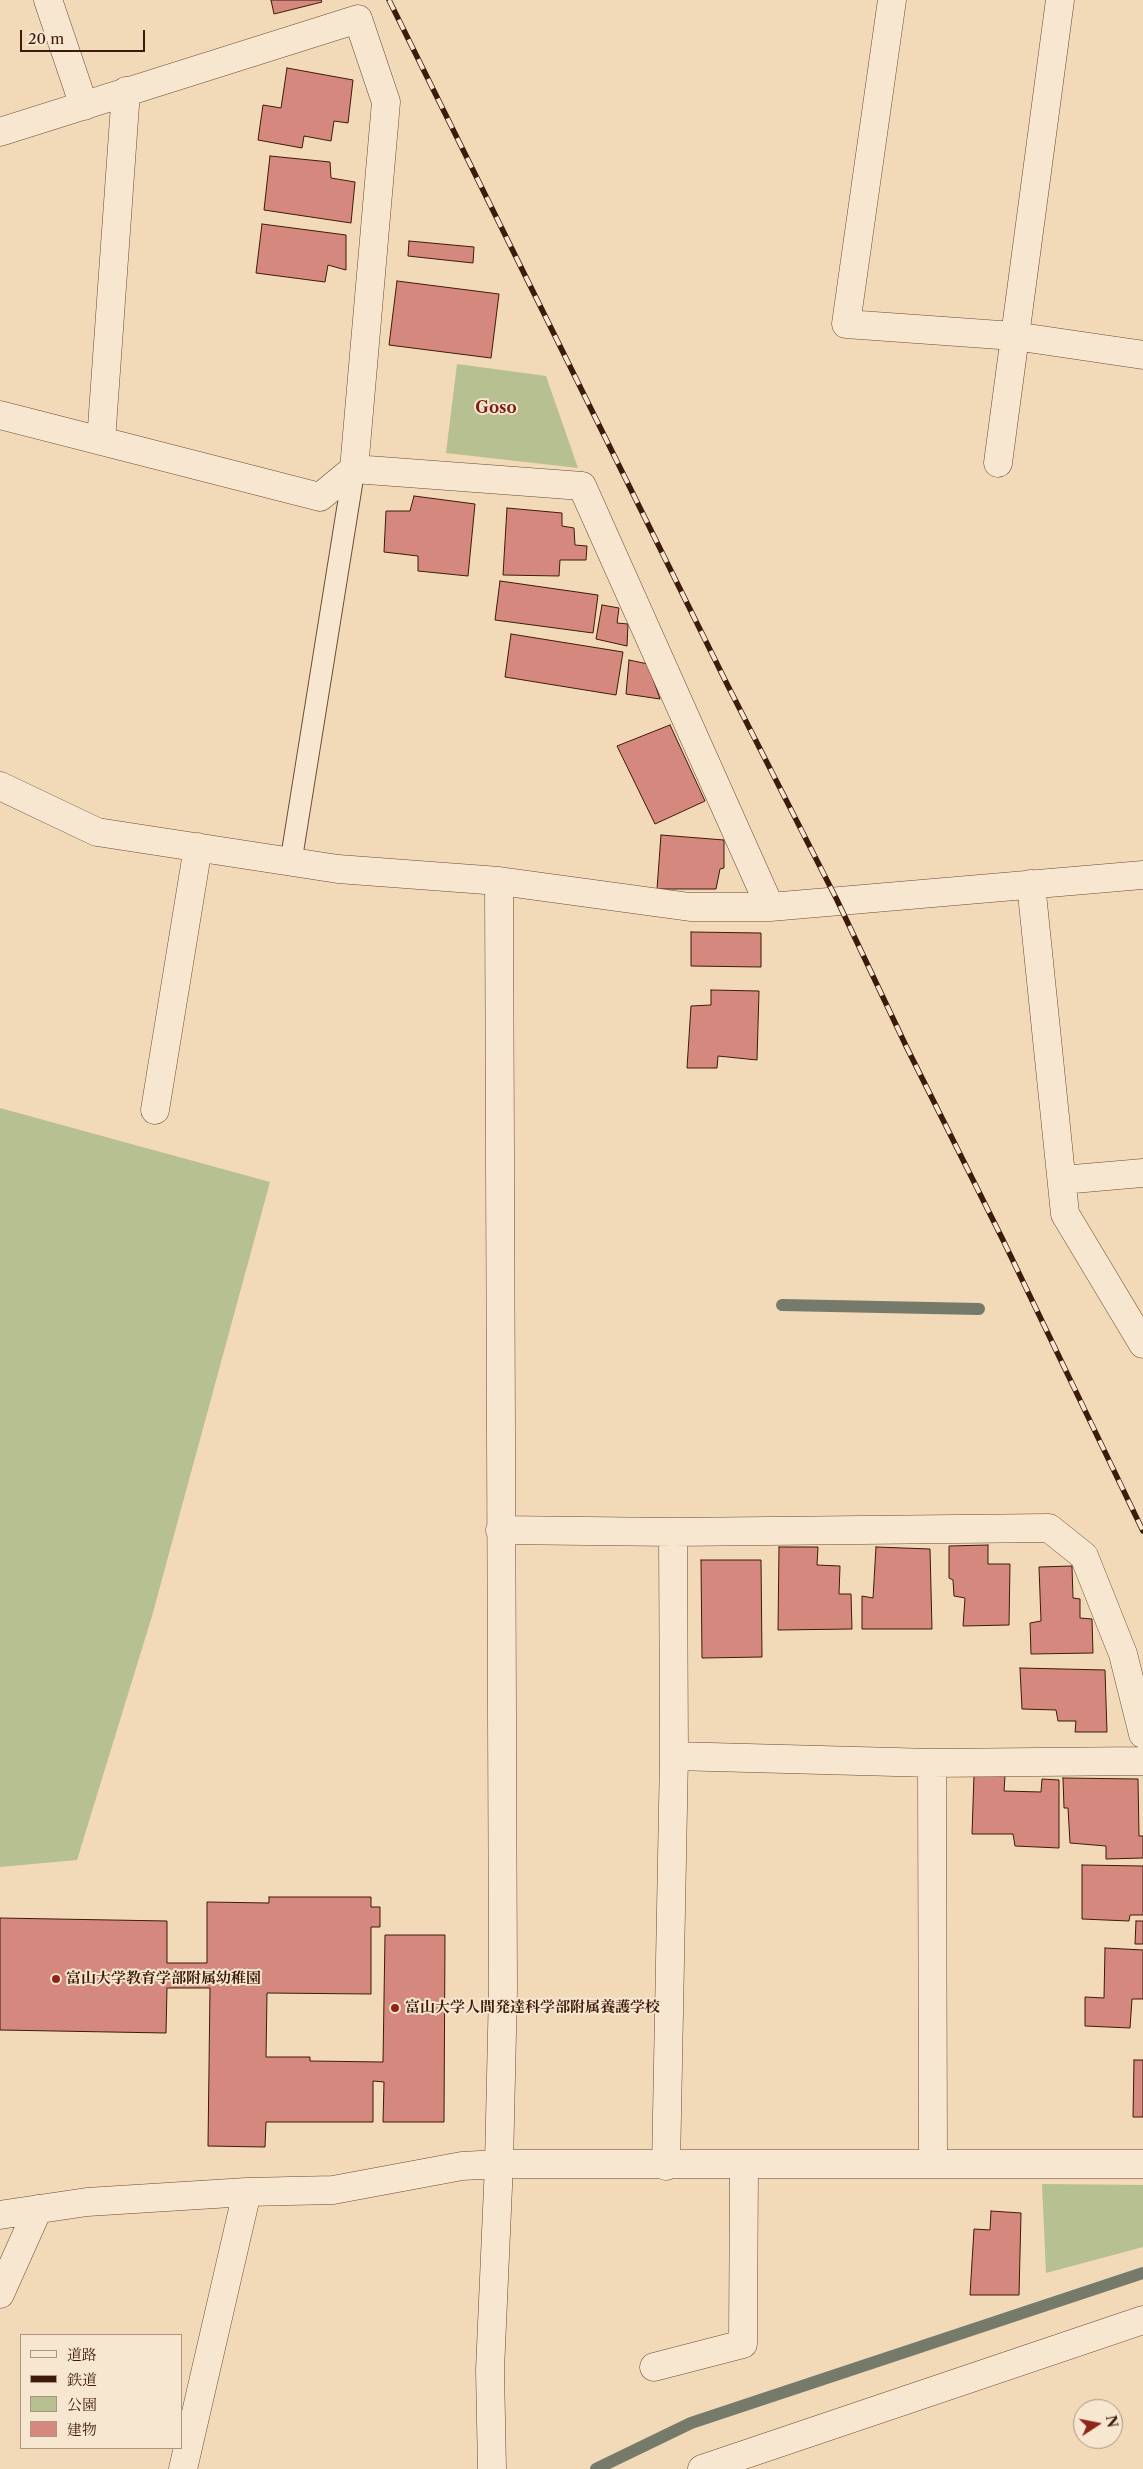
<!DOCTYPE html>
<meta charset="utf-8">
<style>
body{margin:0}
#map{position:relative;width:1143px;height:2469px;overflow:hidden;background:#f2d9b7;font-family:"Libre Caslon Text","Noto Serif JP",serif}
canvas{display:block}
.legend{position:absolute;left:20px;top:2334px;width:162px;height:115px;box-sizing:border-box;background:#f7e6d0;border:1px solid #ad9581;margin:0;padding:6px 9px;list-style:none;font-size:15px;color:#3d1b0a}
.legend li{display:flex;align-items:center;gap:10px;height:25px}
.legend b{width:25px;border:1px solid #ad9581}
.north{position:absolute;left:1073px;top:2399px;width:50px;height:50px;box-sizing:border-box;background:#f7e6d0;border:1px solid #ad9581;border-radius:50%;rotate:79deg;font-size:14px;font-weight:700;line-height:20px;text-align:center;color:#3d1b0a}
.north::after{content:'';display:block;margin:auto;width:18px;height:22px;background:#8f2418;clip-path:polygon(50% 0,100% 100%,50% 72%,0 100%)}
.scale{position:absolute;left:20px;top:30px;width:125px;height:22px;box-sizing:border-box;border:2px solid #3d1b0a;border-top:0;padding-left:6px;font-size:15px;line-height:18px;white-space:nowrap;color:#3d1b0a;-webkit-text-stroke:4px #f7e6d0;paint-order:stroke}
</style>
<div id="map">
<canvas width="1143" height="2469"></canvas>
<ul class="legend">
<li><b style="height:6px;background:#f7e6d0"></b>道路</li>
<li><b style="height:6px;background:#3d1b0a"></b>鉄道</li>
<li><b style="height:14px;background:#b7c090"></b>公園</li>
<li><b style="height:14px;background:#d5887d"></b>建物</li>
</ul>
<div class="north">N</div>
<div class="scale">20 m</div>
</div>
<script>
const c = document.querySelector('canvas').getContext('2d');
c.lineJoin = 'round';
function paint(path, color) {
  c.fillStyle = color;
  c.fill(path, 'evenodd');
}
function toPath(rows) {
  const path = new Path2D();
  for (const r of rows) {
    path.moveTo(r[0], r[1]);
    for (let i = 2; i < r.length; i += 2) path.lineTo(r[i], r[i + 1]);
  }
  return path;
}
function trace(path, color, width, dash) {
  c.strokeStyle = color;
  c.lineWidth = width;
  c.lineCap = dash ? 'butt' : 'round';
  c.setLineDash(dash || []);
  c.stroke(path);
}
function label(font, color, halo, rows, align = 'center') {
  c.font = font + ' "Libre Caslon Text","Noto Serif JP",serif';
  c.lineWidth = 4;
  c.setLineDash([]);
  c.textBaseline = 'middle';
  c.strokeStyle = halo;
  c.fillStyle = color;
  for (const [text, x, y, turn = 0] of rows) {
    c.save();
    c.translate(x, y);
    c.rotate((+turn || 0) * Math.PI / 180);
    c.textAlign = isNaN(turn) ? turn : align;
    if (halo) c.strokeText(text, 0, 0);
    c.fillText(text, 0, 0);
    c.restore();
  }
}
const green = toPath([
 [457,364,546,376,578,468,446,453],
 [0,1108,270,1182,152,1616,77,1860,0,1867],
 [1042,2184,1143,2185,1143,2247,1046,2273]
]);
const stream = toPath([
 [782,1305,979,1309],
 [596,2469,691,2423,1143,2273]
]);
const building = toPath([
 [271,0,321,0,322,2,274,14,271,0],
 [287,68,353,80,348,123,334,121,331,141,304,136,302,148,258,140,263,105,281,108,287,68],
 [270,156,330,162,331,178,355,182,351,223,264,210,270,156],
 [262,224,346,235,346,270,328,265,325,282,256,273,262,224],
 [409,241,474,247,473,263,408,256,409,241],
 [397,281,499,294,491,358,389,345,397,281],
 [414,496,475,504,468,576,418,571,418,556,384,552,386,511,410,511,414,496],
 [507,508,562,513,562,526,574,528,575,545,587,546,586,560,560,560,559,576,503,575,507,508],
 [500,581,598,595,593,633,495,620,500,581],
 [602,605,619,608,617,623,628,624,627,646,596,639,602,605],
 [511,634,623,652,616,695,505,677,511,634],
 [629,660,648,664,660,699,626,694,629,660],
 [670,725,705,801,655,824,617,746,670,725],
 [661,835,724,840,724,868,720,869,716,889,657,889,661,835],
 [691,932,761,933,761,967,691,966,691,932],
 [711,990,759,991,757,1060,718,1056,717,1068,687,1068,691,1006,711,1005,711,990],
 [988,1545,988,1564,1010,1564,1009,1625,963,1626,965,1598,954,1596,953,1580,949,1578,949,1546,988,1545],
 [779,1547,818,1547,817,1565,840,1566,839,1594,851,1594,852,1629,778,1630,779,1547],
 [876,1547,930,1549,932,1629,862,1629,862,1596,873,1598,876,1547],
 [701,1560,761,1560,762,1657,702,1658,701,1560],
 [1072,1566,1073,1598,1080,1599,1080,1618,1092,1619,1093,1653,1031,1654,1030,1623,1041,1621,1039,1567,1072,1566],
 [1020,1668,1105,1670,1107,1732,1075,1732,1076,1721,1058,1721,1056,1710,1022,1709,1020,1668],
 [974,1775,1005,1776,1004,1791,1041,1792,1042,1779,1059,1780,1059,1848,1015,1846,1013,1834,972,1834,974,1775],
 [1063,1778,1138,1779,1139,1836,1143,1836,1143,1858,1106,1859,1106,1846,1070,1843,1068,1808,1064,1808,1063,1778],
 [1082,1865,1143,1866,1143,1915,1130,1915,1129,1921,1082,1919,1082,1865],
 [269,1897,371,1897,371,1907,380,1907,380,1927,371,1927,371,1994,267,1993,266,2057,310,2057,310,2061,383,2062,385,1935,445,1935,444,2122,383,2122,384,2082,373,2081,373,2122,266,2122,265,2147,208,2146,210,1988,167,1988,166,2033,0,2030,0,1918,167,1921,167,1963,207,1963,207,1902,269,1903,269,1897],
 [1136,1921,1143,1921,1143,1944,1135,1944,1136,1921],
 [1105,1948,1143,1950,1143,1999,1132,1999,1130,2028,1085,2026,1085,1997,1104,1998,1105,1948],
 [1134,2060,1143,2060,1143,2117,1133,2117,1134,2060],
 [991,2211,1021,2213,1019,2295,970,2295,974,2229,990,2230,991,2211]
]);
const service = toPath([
 [291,861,354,469]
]);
const minor = toPath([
 [48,0,84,106],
 [892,0,846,324,1014,336,1143,355],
 [0,132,358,19,386,102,354,469,320,497,0,415],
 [101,441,126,91],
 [998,463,1060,0],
 [354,469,582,486,770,907],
 [0,786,97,832,338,869,499,881,690,907,770,907,1143,875],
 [1031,884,1065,1214,1143,1344],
 [155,1110,198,847],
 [1062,1180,1143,1173],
 [500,1530,673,1532,1049,1528,1084,1556,1123,1654,1143,1734],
 [674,1756,932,1763,1143,1761],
 [932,1763,933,2164],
 [666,2166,674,1756,673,1532],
 [0,2215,87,2202,247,2192,333,2190,462,2166,499,2164,1143,2164],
 [0,2294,38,2209],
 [654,2367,743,2344,744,2165],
 [183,2469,247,2192],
 [492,2469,490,2370,499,2164,503,1989,499,881],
 [702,2469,1143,2320]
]);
const rail = toPath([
 [389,0,727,684,837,900,907,1048,1003,1240,1143,1531]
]);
const markers = [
 [56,1979,5,"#8f2418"],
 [395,2008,5,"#8f2418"]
];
const poiNames = [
 ["富山大学教育学部附属幼稚園",66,1979],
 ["富山大学人間発達科学部附属養護学校",405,2008]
];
const neighbourhoodNames = [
 ["Goso",496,408]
];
paint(green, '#b7c090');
trace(stream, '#767a6b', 12);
paint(building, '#d5887d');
trace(building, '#3d1b0a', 1);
trace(service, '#6a4a35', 23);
trace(minor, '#6a4a35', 29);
trace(service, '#f7e6d0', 21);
trace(minor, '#f7e6d0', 28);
trace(rail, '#3d1b0a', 5.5);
trace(rail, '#f7e6d0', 4, [11]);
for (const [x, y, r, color] of markers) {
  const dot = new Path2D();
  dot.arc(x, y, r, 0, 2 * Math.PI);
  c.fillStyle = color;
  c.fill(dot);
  trace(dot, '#f7e6d0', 2);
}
label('bold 15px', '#3d1b0a', '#f7e6d0', poiNames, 'left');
label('bold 16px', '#7a1f14', '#f7e6d0', neighbourhoodNames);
</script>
